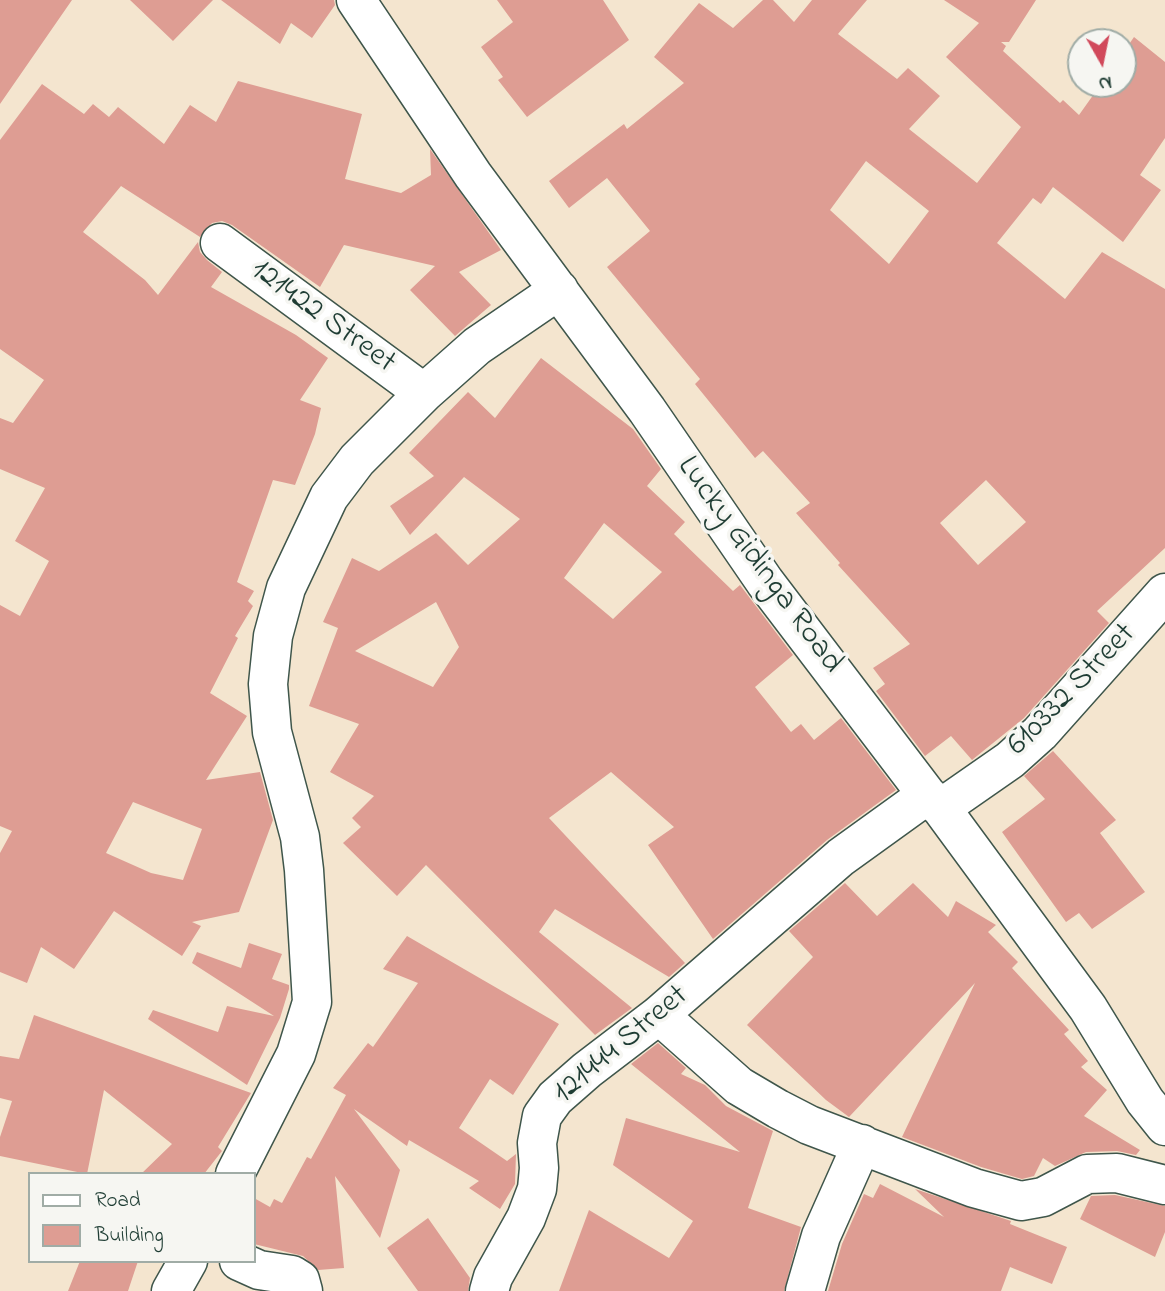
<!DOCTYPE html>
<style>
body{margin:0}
#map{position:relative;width:1165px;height:1291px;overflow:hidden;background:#f4e5cf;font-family:"Indie Flower",sans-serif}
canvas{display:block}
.legend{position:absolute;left:28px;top:1172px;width:228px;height:91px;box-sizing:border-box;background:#f6f6f2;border:2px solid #a0aca6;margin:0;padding:9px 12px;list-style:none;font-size:21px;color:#1f3d34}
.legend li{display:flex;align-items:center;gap:14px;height:35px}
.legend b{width:35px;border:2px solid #a0aca6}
.north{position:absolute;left:1067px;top:28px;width:70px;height:70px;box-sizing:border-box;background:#f6f6f2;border:2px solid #a0aca6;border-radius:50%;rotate:171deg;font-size:19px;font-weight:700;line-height:28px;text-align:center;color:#1f3d34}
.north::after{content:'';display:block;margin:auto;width:24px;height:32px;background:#d1495b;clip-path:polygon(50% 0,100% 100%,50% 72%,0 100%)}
</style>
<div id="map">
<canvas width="1165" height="1291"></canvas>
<ul class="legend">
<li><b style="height:9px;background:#fff"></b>Road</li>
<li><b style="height:19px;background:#de9d93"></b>Building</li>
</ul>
<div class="north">N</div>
</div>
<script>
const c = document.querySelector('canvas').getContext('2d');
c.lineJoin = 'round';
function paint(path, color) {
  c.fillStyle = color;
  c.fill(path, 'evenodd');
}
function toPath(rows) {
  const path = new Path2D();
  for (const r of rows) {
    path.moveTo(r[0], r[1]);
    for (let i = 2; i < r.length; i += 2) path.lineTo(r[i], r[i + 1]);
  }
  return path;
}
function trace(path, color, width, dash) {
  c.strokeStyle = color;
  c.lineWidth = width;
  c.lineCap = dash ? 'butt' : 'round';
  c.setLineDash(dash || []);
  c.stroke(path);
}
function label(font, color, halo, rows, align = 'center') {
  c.font = font + ' "Indie Flower",sans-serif';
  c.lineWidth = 7;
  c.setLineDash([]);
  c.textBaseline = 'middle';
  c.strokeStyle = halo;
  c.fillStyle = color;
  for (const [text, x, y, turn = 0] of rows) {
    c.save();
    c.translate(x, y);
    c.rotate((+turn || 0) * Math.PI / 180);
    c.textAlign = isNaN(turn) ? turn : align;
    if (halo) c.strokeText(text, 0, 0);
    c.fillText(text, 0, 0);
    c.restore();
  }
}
const building = toPath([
 [0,0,72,0,0,104],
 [130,0,213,0,173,41],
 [221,0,334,0,335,5,312,38,291,23,280,44],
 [497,0,603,0,629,40,527,117,498,80,503,77,481,47,513,22],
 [763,0,773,0,794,22,812,0,867,0,838,34,897,79,908,68,940,96,909,129,977,183,1021,127,946,57,979,23,944,0,1036,0,1009,42,1001,42,1006,46,1003,51,1060,103,1063,100,1079,115,1101,84,1123,84,1123,53,1134,37,1165,62,1165,138,1140,175,1161,190,1123,242,1053,187,1041,204,1033,198,997,243,1065,299,1102,252,1165,289,1165,548,1097,611,1109,623,1024,718,972,760,951,736,925,756,876,691,885,684,873,668,910,644,838,565,840,563,796,513,810,503,763,451,755,458,695,384,700,379,607,267,650,231,607,178,569,208,549,181,624,124,627,129,684,83,654,57,699,3,733,28],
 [866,161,929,211,889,264,830,210],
 [986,480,1026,522,978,565,940,523],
 [238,81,362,114,345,179,401,193,431,175,430,149,501,250,459,272,491,305,455,336,410,290,435,266,344,245,320,287,232,225,222,221,212,223,200,237,121,186,83,232,145,280,158,295,198,242,200,252,207,260,222,272,211,287,296,335,328,358,300,400,321,408,315,434,295,485,273,480,237,582,254,591,248,601,253,606,235,636,238,638,210,693,247,716,206,780,260,772,273,820,239,912,192,922,201,926,182,956,114,911,74,969,41,947,27,983,0,972,0,853,12,831,0,826,0,605,20,616,49,561,15,541,45,488,0,469,0,418,13,423,44,380,0,349,0,140,42,84,84,114,93,104,109,117,118,107,164,144,190,105,216,122],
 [133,802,202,829,183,880,151,873,106,853],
 [541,358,633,429,661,469,647,486,685,522,674,534,733,591,740,585,793,655,755,687,791,732,801,724,814,740,841,718,896,790,827,840,713,939,648,845,674,827,611,772,549,818,685,963,669,977,555,909,539,932,632,1008,595,1035,426,865,397,896,343,843,361,827,352,818,374,796,330,772,359,724,309,706,338,628,323,622,352,558,379,571,436,533,468,565,520,519,464,477,410,535,390,506,434,476,409,453,468,392,495,418],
 [604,523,662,572,613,619,564,578],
 [436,602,459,647,433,687,355,651],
 [1053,751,1116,820,1100,833,1145,892,1092,929,1079,913,1066,922,1002,832,1045,799,1024,776],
 [845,883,877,916,913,883,948,917,956,901,996,925,988,932,1018,962,1012,968,1069,1030,1064,1034,1088,1061,1081,1067,1107,1090,1084,1116,1140,1150,1136,1155,1117,1151,1086,1152,1055,1166,1043,1158,1034,1176,1022,1179,981,1167,902,1137,975,983,849,1117,826,1100,747,1025,813,957,789,931],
 [407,936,559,1024,513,1095,490,1079,459,1128,507,1161,516,1154,515,1184,500,1209,469,1188,479,1181,409,1140,407,1146,354,1109,400,1170,380,1238,335,1176,344,1268,318,1270,303,1256,254,1244,254,1198,270,1207,274,1199,282,1203,307,1157,311,1159,346,1095,333,1088,368,1043,373,1047,418,983,383,969],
 [249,943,282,954,272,979,289,985,289,989,280,1018,247,1085,148,1019,153,1010,218,1032,227,1006,274,1016,192,963,197,952,241,968],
 [34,1015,251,1093,218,1147,222,1151,204,1174,141,1174,172,1144,104,1090,87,1174,0,1156,0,1137,12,1101,0,1098,0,1056,19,1059],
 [658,1043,686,1068,681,1074,705,1085,726,1106,773,1131,748,1208,801,1227,784,1291,559,1291,589,1210,669,1258,693,1221,613,1165,626,1118,740,1152,631,1064],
 [880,1184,944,1217,915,1189,1011,1221,1010,1224,1067,1247,1052,1284,1010,1267,1001,1291,828,1291,842,1244,864,1194,873,1198],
 [1115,1195,1165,1206,1165,1232,1155,1257,1080,1219,1091,1196],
 [428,1218,470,1278,468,1291,418,1291,387,1248],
 [80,1261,138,1261,128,1291,68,1291]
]);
const minor = toPath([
 [356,0,473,175,647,410,765,582,927,795,941,808,1088,1008,1145,1101,1165,1126],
 [220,243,424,393],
 [941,808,1010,760,1040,733,1165,593],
 [659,1015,739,1086,778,1109,809,1125,974,1188,1021,1201,1043,1197,1087,1174,1117,1173,1165,1185],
 [235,1174,296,1054,312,1002,304,870,300,837,272,732,268,684,273,636,286,588,329,497,357,460,424,393,477,346,559,290],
 [239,1261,259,1270,292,1275,300,1280,303,1291],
 [171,1291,188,1261],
 [489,1291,493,1277,526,1218,537,1189,539,1168,537,1143,542,1116,555,1098,587,1070,659,1015,841,857,927,795],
 [805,1291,821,1236,862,1144]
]);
const streetNames = [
 ["121422 Street",322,318,36],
 ["Lucky Gidinga Road",758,566,54],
 ["610332 Street",1073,691,-46],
 ["121444 Street",622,1046,-40]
];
paint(building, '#de9d93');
trace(minor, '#3f564b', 41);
trace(minor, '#fff', 38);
label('32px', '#1f3d34', '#f6f6f2', streetNames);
</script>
